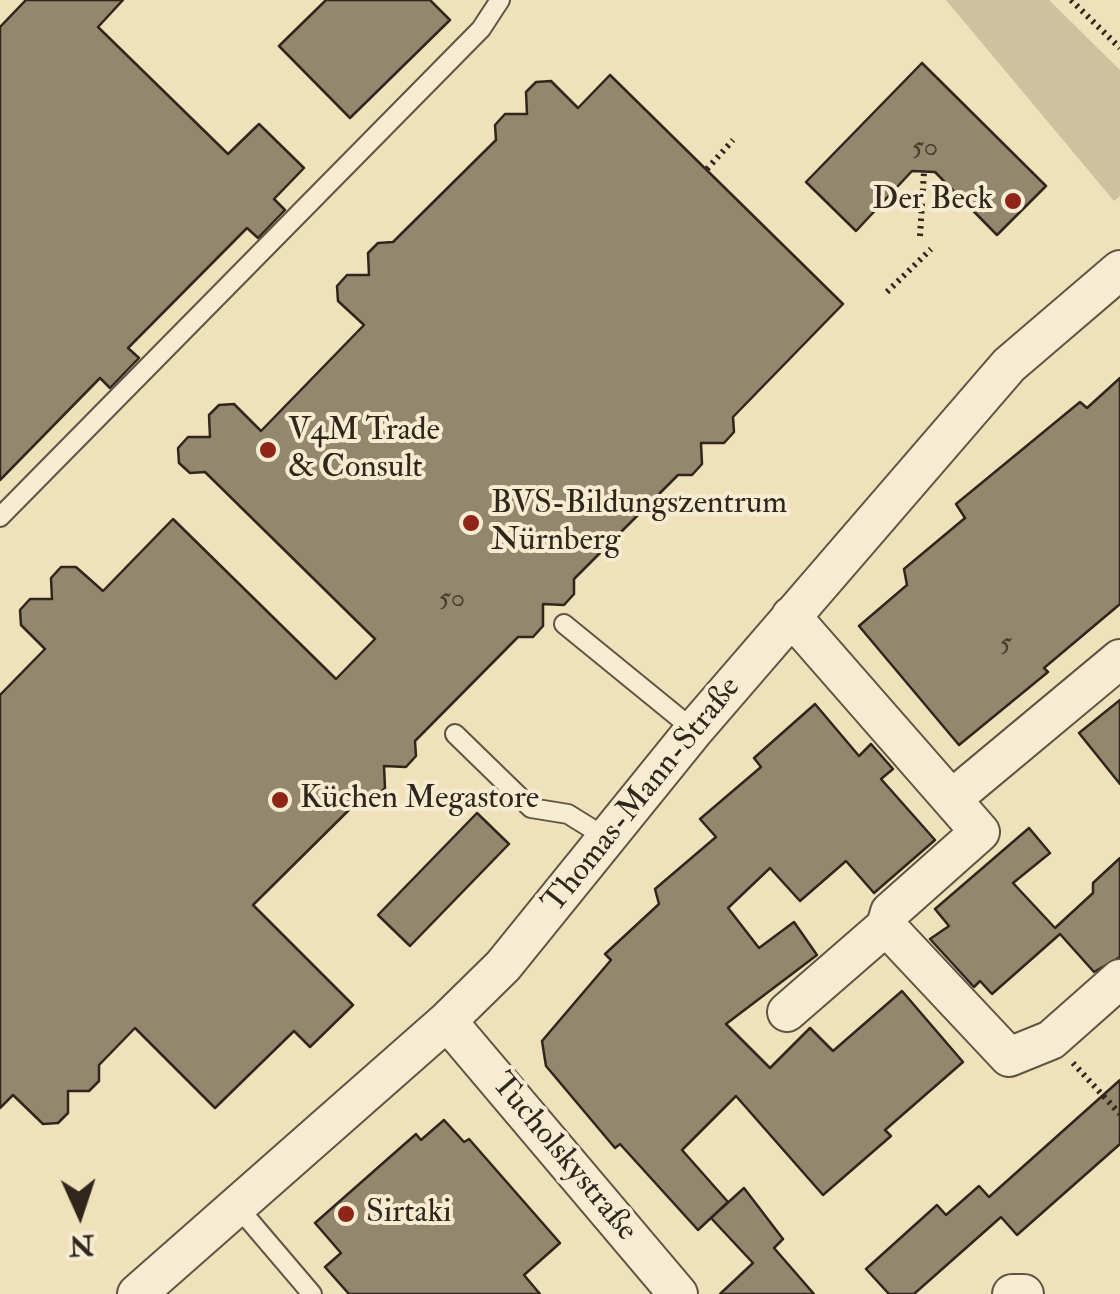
<!DOCTYPE html>
<meta charset="utf-8">
<style>
body{margin:0}
#map{position:relative;width:1120px;height:1294px;overflow:hidden;background:#efe1ba;font-family:"IM FELL Double Pica",serif}
canvas{display:block}
.north{position:absolute;left:30px;top:1164px;width:100px;height:100px;-webkit-text-stroke:8px #f5ecd2;paint-order:stroke;rotate:177deg;font-size:28px;font-weight:700;line-height:40px;text-align:center;color:#30261b}
.north::after{content:'';display:block;margin:auto;width:35px;height:45px;background:#30261b;clip-path:polygon(50% 0,100% 100%,50% 72%,0 100%)}
</style>
<div id="map">
<canvas width="1120" height="1294"></canvas>
<div class="north">N</div>
</div>
<script>
const c = document.querySelector('canvas').getContext('2d');
c.lineJoin = 'round';
function paint(path, color) {
  c.fillStyle = color;
  c.fill(path, 'evenodd');
}
function toPath(rows) {
  const path = new Path2D();
  for (const r of rows) {
    path.moveTo(r[0], r[1]);
    for (let i = 2; i < r.length; i += 2) path.lineTo(r[i], r[i + 1]);
  }
  return path;
}
function trace(path, color, width, dash) {
  c.strokeStyle = color;
  c.lineWidth = width;
  c.lineCap = dash ? 'butt' : 'round';
  c.setLineDash(dash || []);
  c.stroke(path);
}
function label(font, color, halo, rows, align = 'center') {
  c.font = font + ' "IM FELL Double Pica",serif';
  c.lineWidth = 8;
  c.setLineDash([]);
  c.textBaseline = 'middle';
  c.strokeStyle = halo;
  c.fillStyle = color;
  for (const [text, x, y, turn = 0] of rows) {
    c.save();
    c.translate(x, y);
    c.rotate((+turn || 0) * Math.PI / 180);
    c.textAlign = isNaN(turn) ? turn : align;
    if (halo) c.strokeText(text, 0, 0);
    c.fillText(text, 0, 0);
    c.restore();
  }
}
const green = toPath([
 [946,0,1049,0,1120,70,1120,196,1114,201]
]);
const building = toPath([
 [26,0,123,0,98,27,228,154,259,124,304,168,274,199,285,210,258,238,247,228,128,348,139,358,110,388,100,378,0,480,0,27,26,0],
 [326,0,430,0,450,20,350,118,279,46,326,0],
 [922,63,1046,186,997,235,935,172,912,171,856,231,806,182,922,63],
 [610,75,843,304,733,417,734,432,724,443,701,443,702,464,692,475,678,475,574,579,574,594,564,605,543,604,543,626,533,637,518,637,415,741,416,756,406,767,384,766,385,788,374,799,360,799,253,905,353,1005,310,1047,294,1031,215,1108,135,1028,99,1065,99,1081,89,1091,68,1091,68,1113,58,1123,43,1124,13,1095,0,1108,0,695,45,649,21,625,20,610,30,599,52,599,51,578,61,567,76,567,103,591,173,519,336,679,375,639,205,472,190,473,179,463,178,448,188,437,210,437,209,415,219,405,234,404,261,431,364,325,338,301,337,286,347,275,369,275,368,253,378,243,393,242,496,140,495,125,505,114,527,114,526,92,536,82,551,81,578,108,610,75],
 [1120,378,1120,604,1044,668,1048,672,959,745,859,626,907,585,904,569,965,518,956,504,1080,402,1087,408,1120,378],
 [1120,700,1120,784,1079,733,1120,700],
 [815,704,859,756,871,744,893,769,881,779,935,840,874,893,846,861,800,901,770,868,728,908,759,948,794,922,817,955,726,1024,770,1068,810,1028,833,1051,902,991,963,1062,885,1130,891,1136,823,1195,736,1096,682,1150,728,1202,698,1230,620,1144,615,1148,546,1066,542,1041,611,960,605,954,659,904,655,889,716,837,700,819,761,767,754,758,815,704],
 [477,813,509,844,410,946,378,915,477,813],
 [1029,828,1050,853,1013,883,1055,928,1093,893,1093,883,1120,858,1120,957,1094,972,1060,934,992,994,980,981,974,987,930,939,949,926,935,909,1029,828],
 [1120,1080,1120,1144,1017,1235,1001,1217,914,1294,889,1294,866,1269,937,1205,946,1215,979,1186,989,1197,1120,1080],
 [444,1120,464,1142,469,1139,560,1243,524,1275,540,1294,349,1294,325,1267,341,1253,315,1223,416,1134,421,1140,444,1120],
 [744,1188,783,1239,774,1248,814,1294,720,1294,753,1263,711,1218,744,1188]
]);
const path = toPath([
 [1071,0,1120,48],
 [707,169,733,140],
 [920,236,924,172],
 [887,292,931,249],
 [1073,1063,1120,1114]
]);
const lane = toPath([
 [0,517,481,29,500,0],
 [564,624,694,730],
 [455,734,531,808,568,814,610,840],
 [237,1206,312,1294]
]);
const street = toPath([
 [952,799,1120,659],
 [886,926,1009,1057,1051,1040,1120,979],
 [787,1012,886,926,890,912,980,832,791,616],
 [447,1021,678,1294],
 [137,1294,447,1021,503,966,694,730,1009,365,1120,270],
 [1012,1294,1024,1294]
]);
const markers = [
 [1013,201,10,"#8f2418"],
 [268,450,10,"#8f2418"],
 [471,523,10,"#8f2418"],
 [280,800,10,"#8f2418"],
 [346,1214,10,"#8f2418"]
];
const numberNames = [
 ["50",925,149],
 ["50",452,600],
 ["5",1006,645]
];
const poiNames = [
 ["Der Beck",993,201,"right"],
 ["V4M Trade",288,432],
 ["& Consult",288,469],
 ["BVS-Bildungszentrum",491,505],
 ["Nürnberg",491,542],
 ["Küchen Megastore",300,800],
 ["Sirtaki",366,1214]
];
const streetNames = [
 ["Thomas-Mann-Straße",643,796,-51],
 ["Tucholskystraße",563,1158,50]
];
paint(green, '#cfc19f');
paint(building, '#93876e');
trace(building, '#30261b', 2.5);
trace(lane, '#605543', 22);
trace(street, '#605543', 42);
trace(path, '#30261b', 6, [2.5, 5]);
trace(lane, '#f5ecd2', 18);
trace(street, '#f5ecd2', 38);
for (const [x, y, r, color] of markers) {
  const dot = new Path2D();
  dot.arc(x, y, r, 0, 2 * Math.PI);
  c.fillStyle = color;
  c.fill(dot);
  trace(dot, '#f5ecd2', 4);
}
label('28px', '#493e30', null, numberNames);
label('32px', '#30261b', '#f5ecd2', poiNames, 'left');
label('32px', '#30261b', '#f5ecd2', streetNames);
</script>
